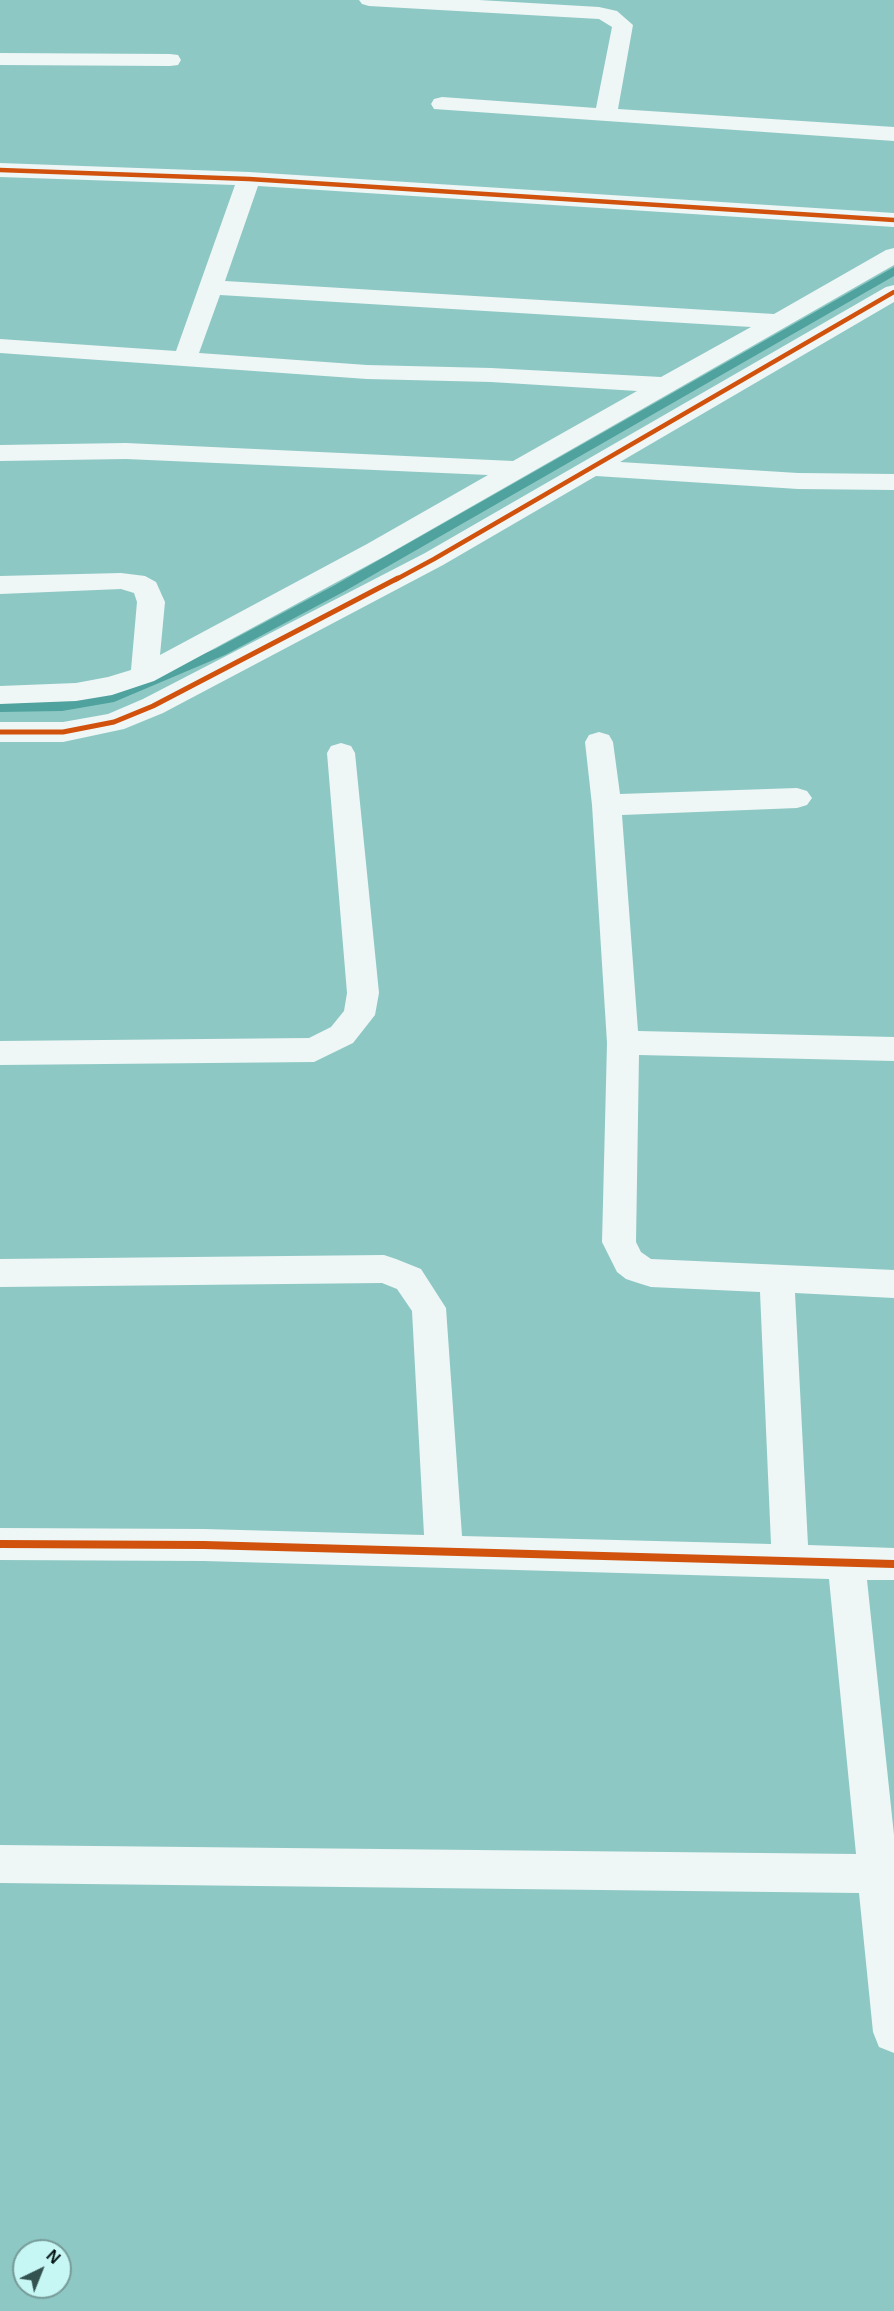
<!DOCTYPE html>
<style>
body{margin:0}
#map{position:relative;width:894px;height:2311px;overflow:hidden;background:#8ec8c4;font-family:Helvetica,sans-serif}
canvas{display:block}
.north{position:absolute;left:12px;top:2239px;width:60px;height:60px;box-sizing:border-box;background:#c7f7f4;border:2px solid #779b99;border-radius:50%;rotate:43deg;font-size:16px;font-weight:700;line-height:24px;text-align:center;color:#001110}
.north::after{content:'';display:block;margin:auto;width:21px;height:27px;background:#32514f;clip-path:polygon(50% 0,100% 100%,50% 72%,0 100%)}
</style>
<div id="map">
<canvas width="894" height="2311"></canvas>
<div class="north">N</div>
</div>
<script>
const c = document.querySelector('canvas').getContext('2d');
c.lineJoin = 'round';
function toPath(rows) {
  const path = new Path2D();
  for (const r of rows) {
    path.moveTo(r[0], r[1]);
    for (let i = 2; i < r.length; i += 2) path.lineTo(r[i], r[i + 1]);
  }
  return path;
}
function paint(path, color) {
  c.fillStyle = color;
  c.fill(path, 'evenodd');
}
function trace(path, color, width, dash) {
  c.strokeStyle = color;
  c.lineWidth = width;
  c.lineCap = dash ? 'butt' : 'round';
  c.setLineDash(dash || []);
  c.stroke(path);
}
const stream = toPath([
 [894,267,894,276,345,591,225,655,114,702,62,711,0,712,0,702,62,701,111,693,215,649,335,585,894,267]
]);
const minor = toPath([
 [359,0,479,0,599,7,617,11,633,25,618,109,894,127,894,141,434,109,431,104,434,99,442,97,596,108,612,27,599,19,369,6,362,4,359,0],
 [0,53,170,54,178,55,181,60,178,65,170,66,0,65,0,53],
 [0,163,249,172,894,213,894,227,258,186,225,281,774,314,886,250,894,248,894,265,385,556,154,681,112,695,76,701,0,704,0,686,76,683,108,677,131,670,137,602,134,593,121,589,0,594,0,576,121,573,145,576,156,582,165,602,160,655,367,544,488,475,126,459,0,461,0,445,126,443,513,461,637,391,491,382,367,379,0,353,0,339,176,351,235,185,0,177,0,163],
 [220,295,751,327,661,377,491,368,367,365,199,353,220,295],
 [894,285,894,302,620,462,798,473,894,474,894,490,798,489,596,476,443,565,163,713,124,729,63,742,0,742,0,722,63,722,108,714,143,699,425,553,886,287,894,285],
 [599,732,609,735,613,742,620,794,797,788,807,791,812,798,807,805,797,808,622,815,638,1031,894,1037,894,1061,639,1055,636,1242,641,1252,651,1259,894,1270,894,1298,795,1293,808,1545,894,1548,894,1580,867,1580,894,1835,894,2053,879,2047,873,2032,859,1893,0,1883,0,1845,856,1854,829,1579,204,1561,0,1560,0,1528,204,1529,424,1535,412,1311,397,1289,382,1283,0,1287,0,1259,384,1255,396,1259,421,1269,446,1308,462,1536,771,1544,760,1292,651,1287,638,1283,626,1279,617,1272,602,1242,607,1043,592,805,585,742,589,735,599,732],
 [341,743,351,746,355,753,379,993,375,1015,353,1043,314,1062,0,1065,0,1041,309,1038,331,1027,344,1011,347,993,327,753,331,746,341,743]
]);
const cyclewayFar2 = toPath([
 [0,170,249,179,894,220],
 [395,580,434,559,894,292]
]);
const cyclewayFar1 = toPath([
 [0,732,63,732,114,722,153,706,398,578]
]);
const cycleway = toPath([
 [0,1544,204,1545,894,1564]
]);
paint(stream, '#4fa29e');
paint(minor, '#eef7f6');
trace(cyclewayFar2, '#d1520c', 4.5);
trace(cyclewayFar1, '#d1520c', 5);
trace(cycleway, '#d1520c', 8);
</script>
